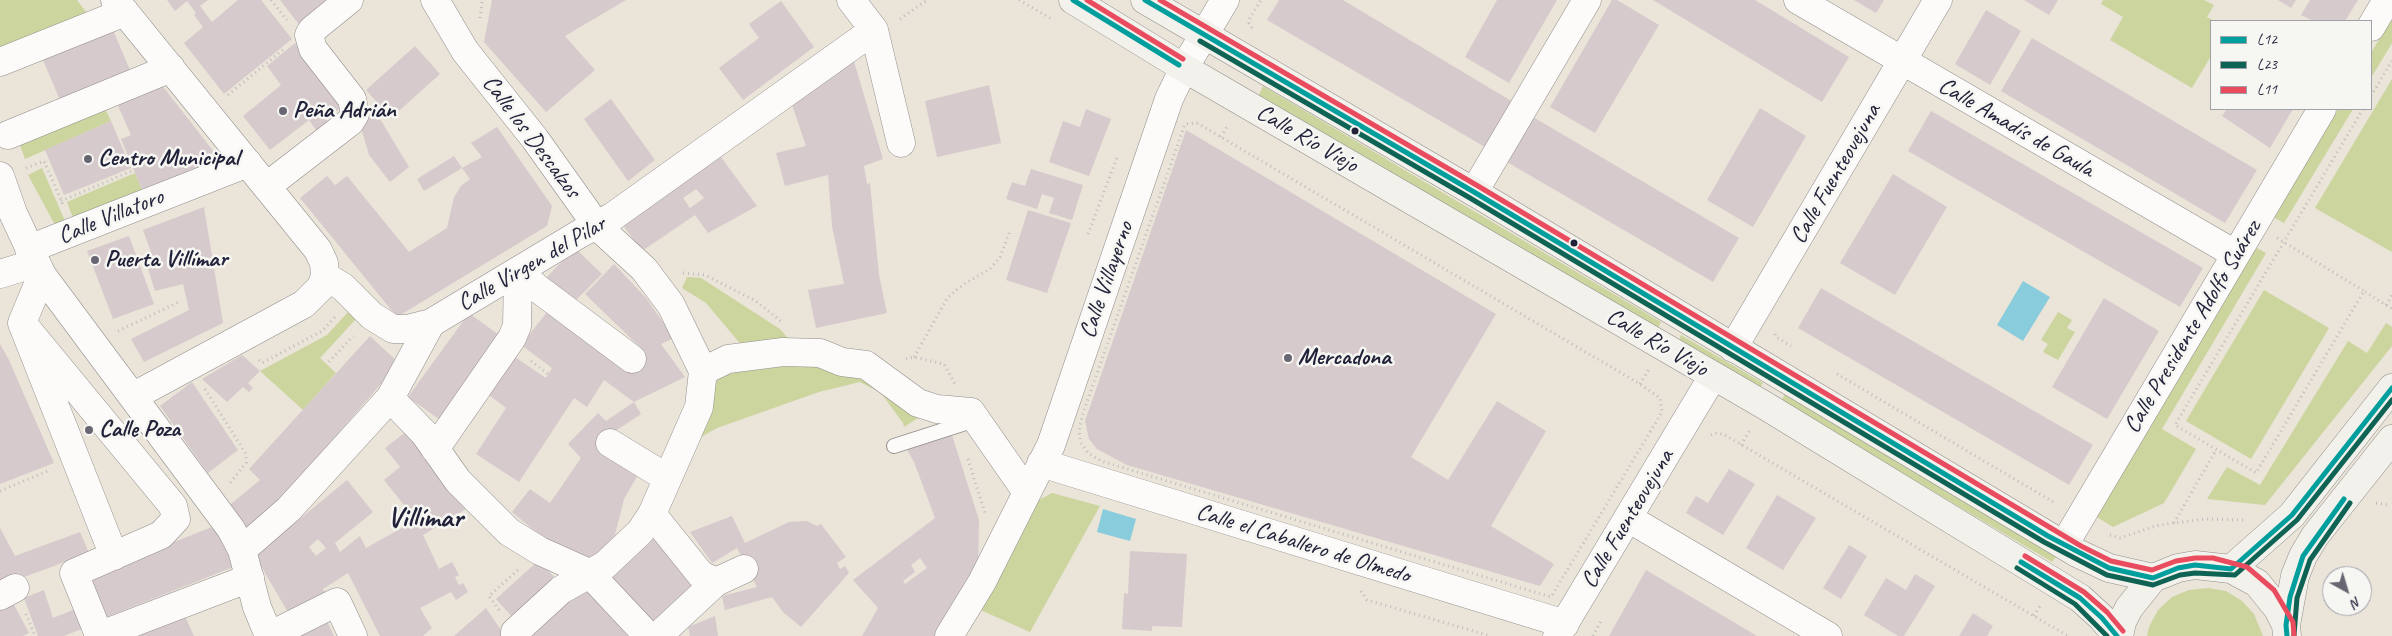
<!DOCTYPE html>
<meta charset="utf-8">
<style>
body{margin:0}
#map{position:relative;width:2392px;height:636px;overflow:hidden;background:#eae4d9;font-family:Caveat,sans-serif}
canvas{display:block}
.legend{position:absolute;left:2210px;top:20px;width:162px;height:90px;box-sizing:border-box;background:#f6f6f2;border:1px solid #a1a1a9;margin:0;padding:6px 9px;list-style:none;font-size:15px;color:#22223b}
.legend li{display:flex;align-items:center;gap:10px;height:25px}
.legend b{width:25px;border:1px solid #a1a1a9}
.north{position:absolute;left:2322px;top:566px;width:50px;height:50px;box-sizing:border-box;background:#f6f6f2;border:1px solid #a1a1a9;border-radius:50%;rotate:141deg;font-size:14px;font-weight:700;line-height:20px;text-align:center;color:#22223b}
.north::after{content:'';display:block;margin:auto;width:18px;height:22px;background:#686672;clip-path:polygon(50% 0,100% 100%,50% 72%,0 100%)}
</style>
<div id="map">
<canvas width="2392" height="636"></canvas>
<ul class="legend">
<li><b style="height:6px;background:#009e9d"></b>L12</li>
<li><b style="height:6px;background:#0e6355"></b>L23</li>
<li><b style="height:6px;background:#e94b5f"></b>L11</li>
</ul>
<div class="north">N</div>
</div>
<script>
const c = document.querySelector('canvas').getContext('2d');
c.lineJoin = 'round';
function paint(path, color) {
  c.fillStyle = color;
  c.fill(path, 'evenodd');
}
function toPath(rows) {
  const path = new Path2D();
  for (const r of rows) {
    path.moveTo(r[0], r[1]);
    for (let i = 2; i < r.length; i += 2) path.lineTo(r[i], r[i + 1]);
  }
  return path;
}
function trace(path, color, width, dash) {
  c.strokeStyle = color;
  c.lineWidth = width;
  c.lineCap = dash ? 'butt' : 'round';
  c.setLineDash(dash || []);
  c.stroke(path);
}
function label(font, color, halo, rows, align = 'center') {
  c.font = font + ' Caveat,sans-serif';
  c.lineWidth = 5;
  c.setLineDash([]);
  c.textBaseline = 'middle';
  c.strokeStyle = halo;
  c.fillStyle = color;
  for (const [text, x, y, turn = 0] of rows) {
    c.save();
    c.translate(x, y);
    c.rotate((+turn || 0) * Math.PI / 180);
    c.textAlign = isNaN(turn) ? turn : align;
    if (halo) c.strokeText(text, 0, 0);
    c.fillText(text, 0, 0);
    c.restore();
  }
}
const green = toPath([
 [0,0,77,0,89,16,0,54],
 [2103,0,2204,0,2214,5,2207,17,2214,21,2211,21,2211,56,2192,88,2110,40,2123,17,2101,4],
 [2392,17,2392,43,2371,78,2371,53],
 [2392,79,2392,252,2315,208],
 [1263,86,1661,322,1658,328,1259,95],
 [102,102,111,121,25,159,17,137],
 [2338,109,2353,109,2284,223,2273,217],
 [42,168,65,221,55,225,28,175],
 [135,173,143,192,73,218,67,202],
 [2255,247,2266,253,2162,429,2196,449,2164,503,2113,527,2095,516],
 [687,277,701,278,780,329,791,342,743,347,706,303,682,288],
 [2264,290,2329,328,2251,459,2186,421],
 [348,312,356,319,320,358,336,373,303,410,260,371,327,335],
 [2058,312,2072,320,2067,328,2075,332,2058,360,2043,352,2048,344,2041,340],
 [2386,323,2392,327,2392,346,2265,505,2207,499,2227,467,2260,485,2348,341,2367,353],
 [1681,335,1763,383,1760,388,1679,341],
 [795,359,858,372,923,415,904,427,903,423,881,393,860,382,819,392,717,428,699,438,711,392,720,376,745,365],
 [1785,394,2057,556,2052,562,1781,401],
 [1052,493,1100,506,1030,632,976,608,1039,500],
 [2208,588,2226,591,2242,601,2254,614,2263,636,2147,636,2149,627,2158,610,2172,597,2189,590]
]);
const water = toPath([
 [2023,281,2050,297,2023,341,1997,325],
 [1103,509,1136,519,1130,541,1097,532]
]);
const building = toPath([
 [167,0,208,0,200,6,212,22,238,0,261,0,292,39,224,94,184,43,203,27,194,15,196,13,187,1,175,11],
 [280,0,342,0,304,31],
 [492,0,626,0,565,36,595,70,546,112,484,42],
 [1279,0,1343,0,1513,102,1485,147,1267,20],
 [1497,0,1557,0,1509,83,1465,57],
 [1612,0,1617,0,1659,25,1595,133,1550,107],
 [1653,0,1755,0,1849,57,1822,102],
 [1854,0,1884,0,1876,13],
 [2024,0,2058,0,2049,15],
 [2278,0,2296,0,2291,8],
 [2310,0,2358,0,2345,21,2313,21,2301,15],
 [781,1,814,47,743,100,719,68,759,38,749,24],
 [1986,10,2021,31,1990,85,1955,64],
 [113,30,130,70,60,100,43,60],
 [2032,38,2257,170,2225,223,2001,91],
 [295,43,344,105,326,119,335,129,315,144,309,136,316,130,309,120,270,150,243,116,281,85,267,66],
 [415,46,440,74,391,118,366,90],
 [853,58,883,159,864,166,867,184,870,183,879,275,887,313,816,328,808,290,844,284,832,226,828,175,785,186,776,153,806,146,791,102],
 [157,79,221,161,143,192,121,139,131,135,114,97],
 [989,85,1001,143,937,157,925,101],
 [611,99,655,160,628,181,584,119],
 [1760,108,1806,136,1753,227,1707,200],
 [374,109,409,167,390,182,369,155,359,121],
 [1086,109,1111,119,1089,176,1049,162,1063,121,1080,127],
 [2227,109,2293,109,2270,148,2222,116],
 [1931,111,2203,268,2180,307,1908,151],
 [1533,117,1739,238,1713,282,1507,162],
 [111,121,131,168,64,195,45,150],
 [497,127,552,206,547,226,397,317,300,198,327,176,335,185,347,176,409,252,447,228,454,197,461,186,470,179,462,168,424,191,417,179,454,156,462,168,482,157,471,143],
 [1186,130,1496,314,1411,457,1448,480,1497,401,1546,431,1491,526,1554,564,1540,586,1127,465,1097,449,1089,439,1085,421],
 [718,153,757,206,708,233,695,215,642,251,622,224],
 [696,189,704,198,690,208,683,198],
 [1031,169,1083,185,1072,220,1049,213,1054,198,1042,194,1037,209,1006,199,1012,182,1025,186],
 [1893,174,1947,207,1895,295,1840,263],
 [204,207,223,323,144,362,131,339,189,310,183,284,155,291,146,263,157,269,143,230],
 [1028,210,1071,223,1047,293,1006,280],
 [129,236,154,304,113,319,87,251],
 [575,248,602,274,571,305,545,279],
 [614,264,646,298,674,338,661,344,685,377,634,402,641,414,614,432,639,473,624,499,615,535,587,565,552,545,512,512,530,489,550,503,581,458,568,444,598,413,606,421,634,402,604,380,587,407,574,398,519,482,476,454,506,408,489,395,515,357,546,378,552,368,521,345,548,311,620,365,645,352,585,294],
 [1821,288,2093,445,2069,485,1798,328],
 [2104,298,2159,331,2107,419,2052,387],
 [469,313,503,338,443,422,408,397],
 [370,336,399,363,303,474,280,500,242,531,226,508,260,480,249,469],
 [0,344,8,358,54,463,0,484],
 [242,355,260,371,248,383,253,388,249,392,243,387,227,402,202,379],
 [192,382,238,450,208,473,160,406],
 [407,431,466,509,423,535,439,569,452,562,459,575,455,577,459,585,463,583,468,592,456,600,451,592,420,608,432,628,423,636,380,636,348,573,323,589,330,599,292,619,252,551,289,528,347,480,373,512,335,543,340,552,360,536,366,548,416,520,384,480,400,467,385,448],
 [318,539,326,548,316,556,309,547],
 [951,432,979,520,978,571,935,636,862,636,878,608,853,580,935,518,914,462,906,448],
 [920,558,927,568,905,584,903,581,915,572,911,565],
 [1729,469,1755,484,1723,535,1686,513,1696,496,1708,503],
 [1777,495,1816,518,1783,570,1746,548],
 [732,516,745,543,789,522,807,521,817,526,821,524,846,557,837,563,840,569,845,566,849,573,801,627,783,612,772,597,725,610,722,596,757,587,737,548,712,563,690,532],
 [217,525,236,566,104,618,88,576],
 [0,528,15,556,80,532,89,553,0,586],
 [654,539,698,588,652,629,609,581],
 [1849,545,1867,556,1841,599,1823,588],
 [1130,551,1187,554,1182,627,1152,626,1152,631,1122,629,1124,593,1128,594],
 [539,560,557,580,515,620,496,599],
 [1646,570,1757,636,1609,636],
 [1915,574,1935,586,1904,636,1898,636,1864,615,1886,578,1906,590],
 [585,585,628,636,529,636],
 [44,590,53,618,75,609,82,629,64,636,38,636,24,598],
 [12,601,29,633,23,636,0,636,0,608],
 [486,608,505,636,454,636],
 [323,613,334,636,287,636],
 [1973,613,1993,626,1987,636,1959,636],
 [184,614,194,636,124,636],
 [715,616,718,636,690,636,688,627]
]);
const path = toPath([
 [271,0,287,20],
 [1019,0,1050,18],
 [480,18,482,3,484,0],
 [900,19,927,0],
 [1252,28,1249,23,1250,18,1261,0],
 [228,95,285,48],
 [2371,96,2392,61],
 [2363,109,2175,425,2256,473,2364,291,2392,309],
 [1197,123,1640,384,1660,398,1662,412,1551,597,1101,461,1088,453,1081,443,1079,432,1082,416,1185,124,1197,123],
 [1221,137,1228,125],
 [26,168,44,161,64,207],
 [61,201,134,170],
 [1088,234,1118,155],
 [2277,238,2364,291],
 [683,273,705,275,756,301,783,323],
 [2386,305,2392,295],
 [118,331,179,302],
 [1775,334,1776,337,1791,346],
 [914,357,948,297,964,284,990,269,1000,257,1010,231],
 [906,359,914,357,944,364,955,384],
 [259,360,262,363,322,331,335,317],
 [531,361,548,374],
 [329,362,353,336],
 [1837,374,2055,503],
 [1640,384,1649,369],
 [205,389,246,454,246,463,230,483],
 [1711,435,1715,433,1723,434,2068,636],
 [1741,445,1751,428],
 [968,459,985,513],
 [0,491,50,470],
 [2376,503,2388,505],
 [2174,523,2216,450],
 [2110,535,2120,538,2159,525,2174,523,2206,519,2244,520],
 [1361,591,1367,600,1490,636],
 [499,610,489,596,518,570],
 [26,614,35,636],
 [2034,616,2040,606],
 [1593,636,1601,621]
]);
const lane = toPath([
 [894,446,975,420]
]);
const street = toPath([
 [115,0,318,250,324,263,325,276,321,287,304,304,134,396],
 [435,0,465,51,535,139,597,226,644,269,671,305,703,371,699,407,652,514,640,532,605,565,561,590,515,632,515,636],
 [851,0,874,30,901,143],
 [1798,0,2235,254],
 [2371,27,2387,0],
 [0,62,125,12],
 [8,135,171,68],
 [0,176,13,213,42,275,231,529,242,550,257,607,269,636,337,602,353,636],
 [267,186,350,122,355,114,352,99,313,49,309,35,312,30,349,0],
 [1474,192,1587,0],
 [29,249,248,163],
 [518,271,537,288,632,359],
 [0,274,36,263],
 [42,275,22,323,114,556],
 [325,276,343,287,372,316,393,329,407,329,431,323],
 [22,323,173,506,176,519,161,535,74,573,99,635],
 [1733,348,1938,0],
 [703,371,728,359,783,352,820,353,842,362,866,365,918,403,937,409,971,412,1026,491],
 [390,398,424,433,458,481,509,532,540,551,589,573,648,636],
 [610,443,667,478],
 [435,449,512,338,517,326,518,271],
 [1041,463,1565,624],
 [652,514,701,575,716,582],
 [1628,518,1828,636],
 [2064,545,2322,109],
 [242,550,289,509,390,398,431,323,581,233,612,217,874,30],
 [0,596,15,588],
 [98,636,250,578],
 [658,636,716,582,744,569],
 [949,636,982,582,1051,445,1169,99,1184,68,1225,0],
 [1557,636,1713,376]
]);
const secondary = toPath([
 [1073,0,1184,68,1764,405,2080,598,2102,618,2117,636],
 [1145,0,1474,192,2077,553,2109,568,2153,578],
 [2231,569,2292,515,2392,388],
 [2286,625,2295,576,2303,556,2315,536,2392,439],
 [2119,636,2122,622,2129,608,2153,578,2178,568,2195,565,2231,569,2257,583,2278,609,2286,625,2287,636]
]);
const bus1 = toPath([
 [1073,0,1179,65],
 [1145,0,1474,192,2048,536,2109,568,2153,578,2178,568,2195,565,2231,569,2292,515,2392,388],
 [2021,562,2080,598,2102,618,2117,636],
 [2287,636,2286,625,2290,597,2303,556,2344,499]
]);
const bus2 = toPath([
 [1200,41,1470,198,2044,542,2107,575,2153,585,2180,575,2195,573,2235,575,2297,520,2392,400],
 [2017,568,2075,604,2107,636],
 [2294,635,2297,598,2310,560,2350,503]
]);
const bus3 = toPath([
 [1087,0,1183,59],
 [1160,0,1478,186,2081,546,2111,561,2152,570,2176,561,2195,558,2213,558,2247,567,2274,590,2293,622,2294,635],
 [2025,556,2084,592,2107,612,2123,631]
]);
const markers = [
 [283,111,5,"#686672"],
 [1355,131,4.5,"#22223b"],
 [88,159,5,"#686672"],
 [1574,243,4.5,"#22223b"],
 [95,260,5,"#686672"],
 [1288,358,5,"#686672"],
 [89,430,5,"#686672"]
];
const poiNames = [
 ["Peña Adrián",293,111],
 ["Centro Municipal",98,159],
 ["Puerta Villímar",105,260],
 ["Mercadona",1298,358],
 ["Calle Poza",99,430]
];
const streetNames = [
 ["Calle Amadís de Gaula",2016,128,30],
 ["Calle los Descalzos",531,137,53],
 ["Calle Río Viejo",1307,139,30],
 ["Calle Fuenteovejuna",1836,174,-60],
 ["Calle Villatoro",111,217,-22],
 ["Calle Virgen del Pilar",532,264,-30],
 ["Calle Villayerno",1107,280,-71],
 ["Calle Presidente Adolfo Suárez",2193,327,-59],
 ["Calle Río Viejo",1657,343,30],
 ["Calle Fuenteovejuna",1628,519,-59],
 ["Calle el Caballero de Olmedo",1303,544,17]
];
const districtNames = [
 ["Villímar",425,518]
];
paint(green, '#ccd59e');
paint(water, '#89ccdc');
paint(building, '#d7cacc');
trace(lane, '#908d8b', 16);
trace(street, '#908d8b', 29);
trace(secondary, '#908d8b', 29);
trace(path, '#bdbcbd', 3, [1, 4]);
trace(lane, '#fcfbf9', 14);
trace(street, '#fcfbf9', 28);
trace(secondary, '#f3f1eb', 28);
trace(bus1, '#009e9d', 5);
trace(bus2, '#0e6355', 5);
trace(bus3, '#e94b5f', 5);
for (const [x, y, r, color] of markers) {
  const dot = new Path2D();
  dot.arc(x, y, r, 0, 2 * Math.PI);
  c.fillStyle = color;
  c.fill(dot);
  trace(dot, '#f6f6f2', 2);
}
label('bold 24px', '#22223b', '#f6f6f2', poiNames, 'left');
label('24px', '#22223b', '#f6f6f2', streetNames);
label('bold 29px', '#22223b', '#f6f6f2', districtNames);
</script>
